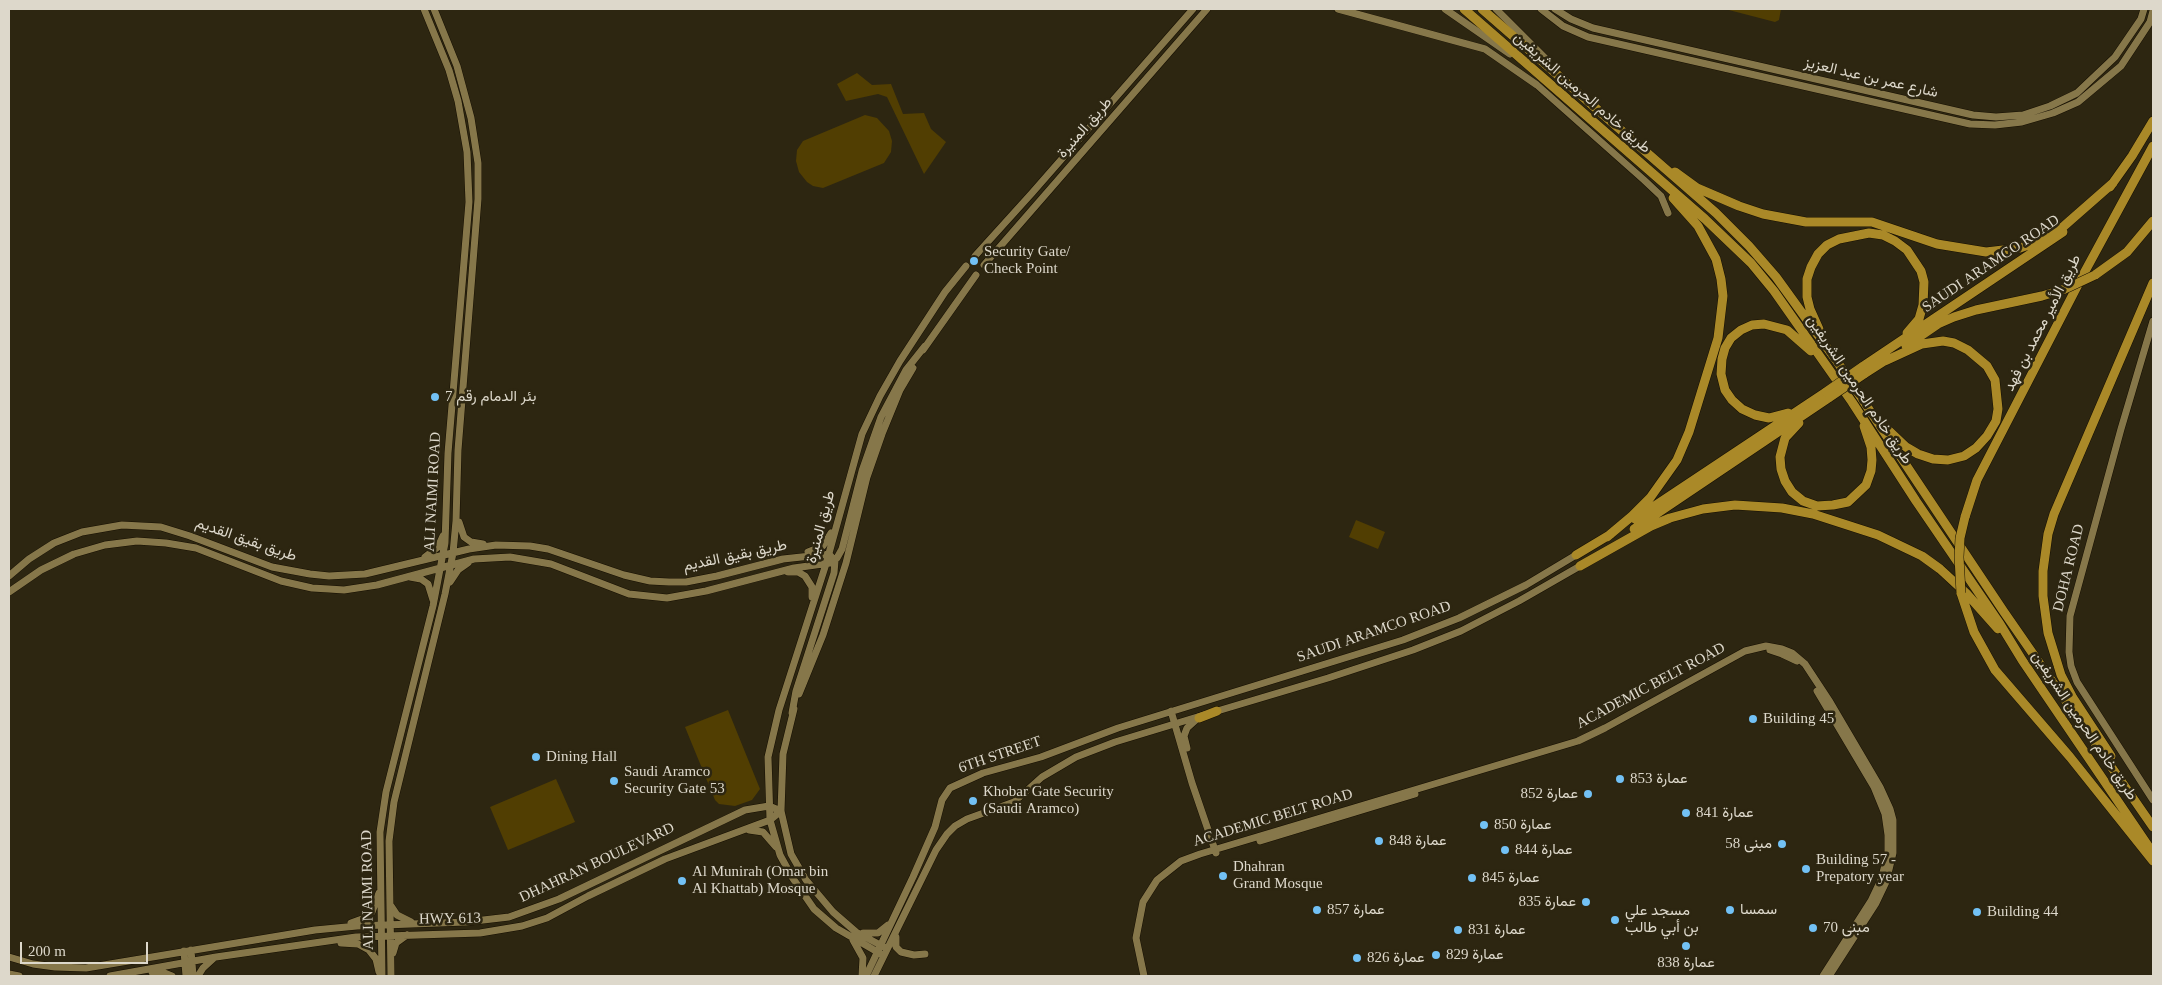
<!DOCTYPE html>
<meta charset="utf-8">
<style>
body{margin:0}
#map{position:relative;width:2162px;height:985px;overflow:hidden;background:#2d2611;font-family:"Times New Roman",serif}
canvas{display:block}
.frame{position:absolute;inset:0;border:10px solid #ddd8cb;pointer-events:none}
.scale{position:absolute;left:20px;top:942px;width:128px;height:22px;box-sizing:border-box;border:2px solid #ddd8cb;border-top:0;padding-left:6px;font-size:15px;line-height:18px;white-space:nowrap;color:#ddd8cb;-webkit-text-stroke:4px #2d2611;paint-order:stroke}
</style>
<div id="map">
<canvas width="2162" height="985"></canvas>
<div class="frame"></div>
<div class="scale">200 m</div>
</div>
<script>
const c = document.querySelector('canvas').getContext('2d');
c.lineJoin = 'round';
function paint(path, color) {
  c.fillStyle = color;
  c.fill(path, 'evenodd');
}
function toPath(rows) {
  const path = new Path2D();
  for (const r of rows) {
    path.moveTo(r[0], r[1]);
    for (let i = 2; i < r.length; i += 2) path.lineTo(r[i], r[i + 1]);
  }
  return path;
}
function trace(path, color, width, dash) {
  c.strokeStyle = color;
  c.lineWidth = width;
  c.lineCap = dash ? 'butt' : 'round';
  c.setLineDash(dash || []);
  c.stroke(path);
}
function label(font, color, halo, rows, align = 'center') {
  c.font = font + ' "Times New Roman",Vazirmatn,serif';
  c.lineWidth = 5;
  c.setLineDash([]);
  c.textBaseline = 'middle';
  c.strokeStyle = halo;
  c.fillStyle = color;
  for (const [text, x, y, turn = 0] of rows) {
    c.save();
    c.translate(x, y);
    c.rotate((+turn || 0) * Math.PI / 180);
    c.textAlign = isNaN(turn) ? turn : align;
    if (halo) c.strokeText(text, 0, 0);
    c.fillText(text, 0, 0);
    c.restore();
  }
}
const green = toPath([
 [1725,9,1781,9,1779,20,1775,22],
 [857,73,872,85,891,84,903,114,924,113,931,129,946,142,924,174,887,97,878,94,846,101,837,84],
 [865,115,877,118,889,131,892,141,891,152,884,163,823,188,813,186,807,182,799,172,796,161,797,150,803,141],
 [1356,520,1385,532,1378,549,1349,537],
 [728,710,760,789,752,800,735,806,719,804,715,800,685,727],
 [556,779,575,822,508,850,490,807]
]);
const secondary = toPath([
 [1338,9,1485,49,1537,85,1644,180,1661,196,1668,213],
 [1445,9,1510,54],
 [1496,9,1546,59],
 [1541,9,1563,26,1588,37,1970,124,1995,125,2022,122,2053,113,2078,102,2121,66,2150,22,2153,11],
 [1555,9,1571,19,1593,28,1973,115,1996,117,2023,115,2050,106,2077,93,2115,57,2141,19,2144,9],
 [975,256,1032,193,1193,9],
 [984,265,1207,9],
 [2153,321,2121,429,2070,616,2069,652,2071,666,2077,682,2153,800],
 [923,350,976,275],
 [459,522,464,537,471,542,483,544],
 [808,552,823,546,831,533],
 [425,557,438,547,443,536],
 [788,572,798,572,805,576,812,587,812,597],
 [9,576,29,559,54,543,82,532,122,525,161,527,190,536,272,567,310,574,329,576,365,574,469,549,496,545,530,546,548,549,624,575,650,581,669,582,686,582,717,576,783,559,829,554,835,561,834,573,796,691,792,713],
 [410,577,421,579,428,584,433,600],
 [450,582,458,570,468,563],
 [9,592,41,570,74,554,105,545,137,541,166,543,196,548,281,581,312,588,329,589,344,590,377,585,474,559,510,557,551,564,629,594,667,598,706,591,794,568,830,563,837,558,842,549,862,471,881,417,906,370,925,346],
 [1770,650,1782,654,1797,661],
 [1817,691,1874,787,1885,814,1888,835,1888,854,1881,880,1871,901,1823,976],
 [799,694,823,635,846,563,867,477,882,434,900,390,913,368],
 [794,709,783,754,781,811,791,854,806,880,833,912,856,932,884,947],
 [1171,711,1192,783,1216,853],
 [1214,712,1328,678,1413,650,1461,631,1519,601,1580,566],
 [1187,748,1184,736,1187,728,1197,719],
 [749,830,763,832,776,847],
 [1260,841,1415,794],
 [391,906,397,915,411,922],
 [351,923,362,919,372,912,379,893],
 [863,933,878,933,888,925],
 [896,937,896,947,901,952,914,955,925,954],
 [853,940,863,958,862,976],
 [341,943,358,944,369,950,376,959,379,972],
 [191,950,193,976],
 [184,951,186,976],
 [393,953,396,943,407,935],
 [881,954,836,928,814,909,792,877,780,855,770,820,768,757,779,710,826,564,862,434,880,396,900,361,945,292,966,266],
 [9,957,33,964,55,967,86,968,315,930,357,926,466,922,509,917,559,899,745,810,769,806,781,811],
 [152,972,162,972,172,976],
 [9,974,19,976],
 [110,976,216,957,356,937,480,933,522,926,547,918,588,896,665,859,770,820,781,811],
 [198,976,203,968,214,958],
 [382,976,380,832,386,792,433,606,445,543,448,453,469,202,467,152,458,101,449,70,424,9],
 [391,976,389,841,394,802,445,594,453,553,456,521,458,450,478,199,478,163,471,118,457,66,434,9],
 [866,976,913,877,935,827,942,800,950,788,983,773,1041,757,1118,728,1403,640,1459,618,1526,585,1576,555],
 [874,976,936,850,947,834,955,826,967,819,1014,802,1042,777,1076,757,1115,742,1204,715],
 [1144,976,1136,938,1143,902,1157,880,1181,861,1200,854,1578,741,1605,728,1745,651,1766,646,1782,649,1792,653,1805,664,1830,702,1880,787,1890,809,1893,820,1893,853,1886,882,1876,903,1829,976]
]);
const highway = toPath([
 [1464,9,1705,219,1751,263,1774,291,1852,402,1916,501,2000,624,2022,660,2153,853],
 [1482,9,1716,213,1749,246,1776,277,1836,360,2004,612,2153,827],
 [1675,172,1697,188,1739,206,1763,214,1806,222,1872,222,1937,244,1986,252,2020,248,2037,242,2064,226,2113,183],
 [2110,187,2132,156,2153,121],
 [2095,275,2127,252,2153,221],
 [1819,329,1810,309,1807,297,1807,279,1811,267,1818,254,1827,245,1839,239,1869,233,1883,235,1895,241,1907,250,1921,271,1924,282,1923,305,1919,319,1907,333],
 [1906,346,1938,324,1954,317,1976,310,2042,296,2065,289],
 [1885,361,1922,344,1943,341,1954,343,1968,350,1987,366,1995,380,1998,409,1996,421,1987,436,1976,448,1964,456,1948,460,1933,459,1918,454,1906,447,1886,428],
 [1862,367,2063,232],
 [1864,374,1889,358],
 [1788,413,1769,418,1755,415,1742,409,1732,400,1725,390,1721,374,1722,359,1725,348,1731,338,1741,330,1752,325,1764,324,1787,330,1811,351],
 [1799,423,1785,438,1780,457,1781,469,1785,481,1792,492,1803,501,1817,506,1833,505,1848,502,1866,485,1871,471,1872,460,1871,447,1864,426],
 [1965,517,1977,480,2083,275,2153,146],
 [1635,519,1826,392],
 [1634,529,1830,397],
 [1607,537,1632,516,1650,498,1677,460,1689,432,1718,338,1723,296,1721,279,1716,259,1698,226,1673,198],
 [1576,555,1611,534],
 [1580,566,1651,526,1670,518,1703,509,1735,505,1782,508,1813,514,1878,535,1922,556,1940,569,1966,593,1998,629],
 [1961,593,1974,632,1995,670,2070,757,2153,861],
 [1199,718,1217,711],
 [2111,756,2073,698,2061,675,2048,633,2043,596,2043,571,2048,534,2054,514,2153,283]
]);
const highwayBridge = toPath([
 [2065,289,2095,275],
 [1826,392,1862,367],
 [1830,397,1864,374],
 [1961,593,1959,557,1960,538,1965,517]
]);
const markers = [
 [974,261,5,"#72c1f5"],
 [435,397,5,"#72c1f5"],
 [1753,719,5,"#72c1f5"],
 [536,757,5,"#72c1f5"],
 [1620,779,5,"#72c1f5"],
 [614,781,5,"#72c1f5"],
 [1588,794,5,"#72c1f5"],
 [973,801,5,"#72c1f5"],
 [1686,813,5,"#72c1f5"],
 [1484,825,5,"#72c1f5"],
 [1379,841,5,"#72c1f5"],
 [1782,844,5,"#72c1f5"],
 [1505,850,5,"#72c1f5"],
 [1806,869,5,"#72c1f5"],
 [1223,876,5,"#72c1f5"],
 [1472,878,5,"#72c1f5"],
 [682,881,5,"#72c1f5"],
 [1586,902,5,"#72c1f5"],
 [1317,910,5,"#72c1f5"],
 [1730,910,5,"#72c1f5"],
 [1977,912,5,"#72c1f5"],
 [1615,920,5,"#72c1f5"],
 [1813,928,5,"#72c1f5"],
 [1458,930,5,"#72c1f5"],
 [1686,946,5,"#72c1f5"],
 [1436,955,5,"#72c1f5"],
 [1357,958,5,"#72c1f5"]
];
const streetNames = [
 ["شارع عمر بن عبد العزيز",1871,78,13],
 ["طريق خادم الحرمين الشريفين",1582,93,41],
 ["طريق المنيرة",1085,128,-49],
 ["SAUDI ARAMCO ROAD",1991,264,-34],
 ["طريق الأمير محمد بن فهد",2043,323,-63],
 ["طريق خادم الحرمين الشريفين",1859,390,56],
 ["ALI NAIMI ROAD",433,492,-87],
 ["طريق المنيرة",821,527,-75],
 ["طريق بقيق القديم",246,540,19],
 ["طريق بقيق القديم",735,556,-12],
 ["DOHA ROAD",2069,568,-76],
 ["SAUDI ARAMCO ROAD",1374,632,-19],
 ["ACADEMIC BELT ROAD",1651,686,-28],
 ["طريق خادم الحرمين الشريفين",2084,726,56],
 ["6TH STREET",1000,755,-19],
 ["ACADEMIC BELT ROAD",1273,818,-17],
 ["DHAHRAN BOULEVARD",597,863,-25],
 ["ALI NAIMI ROAD",368,890,-91],
 ["HWY 613",450,919,-1]
];
const poiNames = [
 ["Security Gate/",984,252],
 ["Check Point",984,269],
 ["بئر الدمام رقم 7",445,397],
 ["Building 45",1763,719],
 ["Dining Hall",546,757],
 ["Saudi Aramco",624,772],
 ["Security Gate 53",624,789],
 ["عمارة 853",1630,779],
 ["Khobar Gate Security",983,792],
 ["(Saudi Aramco)",983,809],
 ["عمارة 852",1578,794,"right"],
 ["عمارة 841",1696,813],
 ["عمارة 850",1494,825],
 ["عمارة 848",1389,841],
 ["مبنى 58",1772,844,"right"],
 ["عمارة 844",1515,850],
 ["Building 57 -",1816,860],
 ["Prepatory year",1816,877],
 ["Dhahran",1233,867],
 ["Grand Mosque",1233,884],
 ["Al Munirah (Omar bin",692,872],
 ["Al Khattab) Mosque",692,889],
 ["عمارة 845",1482,878],
 ["عمارة 835",1576,902,"right"],
 ["عمارة 857",1327,910],
 ["سمسا",1740,910],
 ["مسجد علي",1625,911],
 ["بن أبي طالب",1625,928],
 ["Building 44",1987,912],
 ["مبنى 70",1823,928],
 ["عمارة 831",1468,930],
 ["عمارة 829",1446,955],
 ["عمارة 826",1367,958],
 ["عمارة 838",1686,963,"center"]
];
paint(green, '#513e02');
trace(secondary, '#160f00', 8);
trace(highway, '#160f00', 10);
trace(secondary, '#86774a', 7);
trace(highway, '#aa8928', 9);
trace(highwayBridge, '#160f00', 10, []);
trace(highwayBridge, '#aa8928', 9);
for (const [x, y, r, color] of markers) {
  const dot = new Path2D();
  dot.arc(x, y, r, 0, 2 * Math.PI);
  c.fillStyle = color;
  c.fill(dot);
  trace(dot, '#2d2611', 2);
}
label('15px', '#ddd8cb', '#2d2611', streetNames);
label('15px', '#ddd8cb', '#2d2611', poiNames, 'left');
</script>
